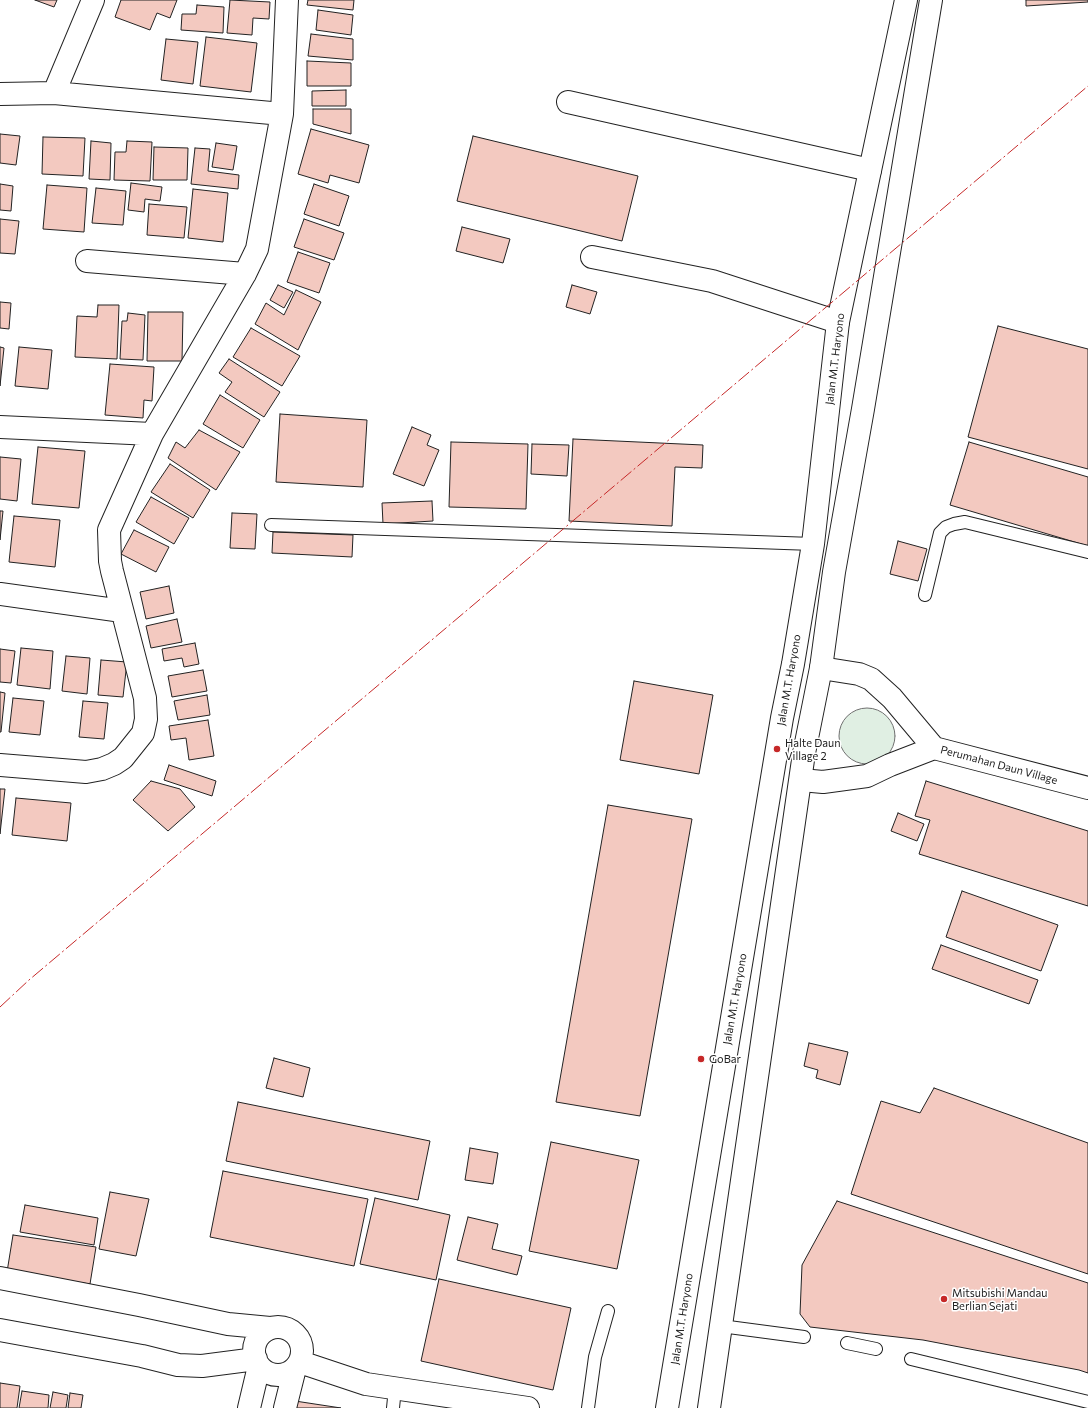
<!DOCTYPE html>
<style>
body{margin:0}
canvas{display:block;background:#fff}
</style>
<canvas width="1088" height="1408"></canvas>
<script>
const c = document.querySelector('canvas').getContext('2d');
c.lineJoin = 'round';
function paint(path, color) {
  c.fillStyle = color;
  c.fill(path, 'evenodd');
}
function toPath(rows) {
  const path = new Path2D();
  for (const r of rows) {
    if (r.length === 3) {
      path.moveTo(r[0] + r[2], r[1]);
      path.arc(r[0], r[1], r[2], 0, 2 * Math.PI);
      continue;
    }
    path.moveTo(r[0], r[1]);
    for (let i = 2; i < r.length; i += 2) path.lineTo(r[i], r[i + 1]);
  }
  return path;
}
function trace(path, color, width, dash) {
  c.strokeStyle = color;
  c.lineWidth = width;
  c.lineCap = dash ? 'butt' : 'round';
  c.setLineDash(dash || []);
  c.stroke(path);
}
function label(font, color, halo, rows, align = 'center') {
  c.font = font + ' Commissioner,sans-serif';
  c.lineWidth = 3;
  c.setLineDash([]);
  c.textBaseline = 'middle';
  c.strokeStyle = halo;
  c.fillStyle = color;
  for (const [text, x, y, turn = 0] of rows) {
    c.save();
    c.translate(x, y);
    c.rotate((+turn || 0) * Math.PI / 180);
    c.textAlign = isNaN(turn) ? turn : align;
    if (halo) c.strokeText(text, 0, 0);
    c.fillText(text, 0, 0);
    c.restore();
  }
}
const green = toPath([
 [867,736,28]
]);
const building = toPath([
 [35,0,57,0,54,7,35,0],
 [121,0,177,0,170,18,157,13,150,30,115,17,121,0],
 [230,0,270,2,269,19,253,18,252,35,227,33,230,0],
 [308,0,354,0,353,10,307,5,308,0],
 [1026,0,1088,0,1088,2,1026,6,1026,0],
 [197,5,224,7,223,33,181,30,182,14,196,14,197,5],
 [318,10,353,15,351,35,316,30,318,10],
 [311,34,353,39,353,60,308,56,311,34],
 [206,37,257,43,251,92,200,86,206,37],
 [166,39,198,42,193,84,161,80,166,39],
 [307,61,351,63,351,86,307,86,307,61],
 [346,90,346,106,312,106,312,91,346,90],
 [313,109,351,109,351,134,313,124,313,109],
 [311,129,369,145,359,183,330,175,328,183,298,174,311,129],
 [0,134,20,136,16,165,0,163,0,134],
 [473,136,638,176,622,241,457,201,473,136],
 [43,137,85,138,83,176,42,174,43,137],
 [91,141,111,143,110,180,89,179,91,141],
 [127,141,152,142,150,181,114,180,115,152,126,152,127,141],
 [216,143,237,146,233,170,212,167,216,143],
 [154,147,188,148,187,180,153,180,154,147],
 [195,148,210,149,208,171,239,175,238,189,191,184,195,148],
 [131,183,162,187,160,201,145,199,144,212,128,210,131,183],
 [0,184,13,186,11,211,0,210,0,184],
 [314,184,349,196,339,226,304,214,314,184],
 [47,185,87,188,84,232,43,229,47,185],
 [96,188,126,191,123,225,92,223,96,188],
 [193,189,228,193,223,242,188,238,193,189],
 [149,204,187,207,184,238,147,235,149,204],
 [0,219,19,221,15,254,0,253,0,219],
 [304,219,344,233,334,260,294,247,304,219],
 [462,227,510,239,503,263,456,251,462,227],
 [298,252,330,263,319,293,287,282,298,252],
 [278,285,293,292,284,308,270,300,278,285],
 [572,285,597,292,590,314,566,307,572,285],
 [296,290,321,302,298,350,255,324,266,303,284,315,296,290],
 [0,302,11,303,9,329,0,328,0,302],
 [98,305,119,305,117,359,75,357,77,316,97,317,98,305],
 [148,312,183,312,182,361,147,361,148,312],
 [128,313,145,315,143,360,120,359,122,321,127,321,128,313],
 [998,326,1088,349,1088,469,968,437,998,326],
 [251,328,300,356,282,386,233,357,251,328],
 [0,347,4,348,0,386,0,347],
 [19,347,52,350,48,389,15,386,19,347],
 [229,359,280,392,264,417,225,392,232,382,219,373,229,359],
 [110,364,154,367,152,401,144,400,143,418,105,415,110,364],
 [220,395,260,420,243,448,203,424,220,395],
 [280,414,367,420,363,487,276,482,280,414],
 [412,427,431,435,427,445,439,450,424,486,393,474,412,427],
 [199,430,240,452,216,490,168,458,176,442,185,448,199,430],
 [573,439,703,445,702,468,675,467,672,526,569,521,573,439],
 [451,442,528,444,526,509,449,507,451,442],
 [969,442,1088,477,1088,546,950,505,969,442],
 [532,444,569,445,567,476,531,474,532,444],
 [38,447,85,451,79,508,32,504,38,447],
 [0,457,21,459,17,501,0,499,0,457],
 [170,464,210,490,193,518,151,492,170,464],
 [151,497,189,518,174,544,136,522,151,497],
 [432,501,433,521,383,524,382,503,432,501],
 [0,511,3,511,0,540,0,511],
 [232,513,257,514,255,549,230,548,232,513],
 [14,516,60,520,55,567,9,562,14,516],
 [134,530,169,547,156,572,121,554,134,530],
 [273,532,353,535,352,557,272,553,273,532],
 [898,541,927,549,918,581,890,574,898,541],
 [169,586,174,613,146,619,140,592,169,586],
 [177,619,182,642,151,648,146,626,177,619],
 [195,643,199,664,184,667,182,658,164,661,162,649,195,643],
 [21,648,53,651,50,689,17,685,21,648],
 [0,649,15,651,11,683,0,682,0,649],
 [66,656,90,658,87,694,62,691,66,656],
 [101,660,127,662,123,697,98,695,101,660],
 [203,670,207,691,172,697,168,676,203,670],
 [634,681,713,695,699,774,620,760,634,681],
 [0,692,5,693,1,732,0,732,0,692],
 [207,695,210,715,178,720,174,701,207,695],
 [13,698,44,701,40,735,9,732,13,698],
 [83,701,108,703,104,739,79,737,83,701],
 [208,720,214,756,189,760,186,738,171,740,169,726,208,720],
 [169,765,216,781,212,796,164,780,169,765],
 [151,781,180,789,195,807,168,831,133,800,151,781],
 [926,781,1088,831,1088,906,919,854,930,820,915,816,926,781],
 [0,789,5,789,0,834,0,789],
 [16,798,71,803,67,841,12,835,16,798],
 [608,805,692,819,640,1116,556,1102,608,805],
 [898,813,924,824,917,841,891,831,898,813],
 [962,891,1058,925,1041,971,946,937,962,891],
 [941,945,1038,980,1029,1004,932,969,941,945],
 [809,1043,848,1052,840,1085,816,1078,818,1070,804,1066,809,1043],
 [274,1058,310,1068,303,1097,266,1088,274,1058],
 [934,1088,1088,1143,1088,1274,851,1194,881,1101,920,1113,934,1088],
 [238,1102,430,1141,418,1200,226,1161,238,1102],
 [551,1142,639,1160,617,1269,529,1251,551,1142],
 [470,1148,498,1153,493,1184,465,1180,470,1148],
 [223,1171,368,1199,354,1266,210,1237,223,1171],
 [110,1192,149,1199,136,1256,99,1249,110,1192],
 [375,1198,450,1215,436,1280,360,1264,375,1198],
 [837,1201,1088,1283,1088,1373,1079,1370,923,1340,810,1327,800,1314,802,1265,837,1201],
 [25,1205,98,1218,94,1245,20,1232,25,1205],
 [468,1217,498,1224,492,1249,522,1256,517,1275,457,1260,468,1217],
 [13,1235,96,1247,90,1284,7,1272,13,1235],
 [439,1279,571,1308,553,1390,421,1361,439,1279],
 [0,1383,20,1386,17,1408,0,1408,0,1383],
 [22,1391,49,1395,48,1408,19,1408,22,1391],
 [53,1392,68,1395,66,1408,50,1408,53,1392],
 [70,1393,83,1395,81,1408,68,1408,70,1393],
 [295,1401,341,1408,294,1408,295,1401]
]);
const service = toPath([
 [271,525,813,544],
 [925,595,940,533,946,527,954,524,965,522,1088,552],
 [721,1326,804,1337],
 [847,1343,876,1349],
 [911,1359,1088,1402],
 [393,1408,395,1388],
 [588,1408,595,1357,608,1311]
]);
const minor = toPath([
 [54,93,93,0],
 [0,94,54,93,282,114],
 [568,102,870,170],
 [592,257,712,281,838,322],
 [87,261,245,274],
 [0,427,152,434],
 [0,594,122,611],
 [821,668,859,674,871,679,892,698,934,748,1088,788],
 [0,765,86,772,102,769,114,764,123,758,143,733,146,719,145,698,112,571,110,561,109,530,152,434,245,274,257,249,282,114,287,0],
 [801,780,823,782,867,776,890,765,934,748],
 [0,1278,139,1305,228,1324,270,1328],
 [278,1351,24],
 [0,1330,142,1356,178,1365,202,1366,256,1359],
 [300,1362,366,1384,528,1408],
 [249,1408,259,1366],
 [285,1408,295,1368]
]);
const primary = toPath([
 [667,1408,782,718,793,664,813,544,838,322,906,0],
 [709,1408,804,753,821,668,834,572,863,409,931,0]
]);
const power = toPath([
 [0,1007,29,980,1088,86]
]);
const markers = [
 [777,749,4,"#c62828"],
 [701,1059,4,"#c62828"],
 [944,1299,4,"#c62828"]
];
const streetNames = [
 ["Jalan M.T. Haryono",835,359,-83],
 ["Jalan M.T. Haryono",789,680,-80],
 ["Perumahan Daun Village",999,765,15],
 ["Jalan M.T. Haryono",735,999,-80],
 ["Jalan M.T. Haryono",682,1319,-81]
];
const poiNames = [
 ["Halte Daun",785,743],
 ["Village 2",785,756],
 ["GoBar",709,1059],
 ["Mitsubishi Mandau",952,1293],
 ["Berlian Sejati",952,1306]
];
paint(green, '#e0efe3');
trace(green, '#6f6f6f', 1);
paint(building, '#f3c9c0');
trace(building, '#222', 1);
trace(service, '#222', 14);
trace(minor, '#222', 24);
trace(primary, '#222', 24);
trace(service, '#fff', 12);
trace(minor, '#fff', 22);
trace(primary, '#fff', 22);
trace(power, '#c62828', 1, [14, 3, 2, 3]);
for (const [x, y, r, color] of markers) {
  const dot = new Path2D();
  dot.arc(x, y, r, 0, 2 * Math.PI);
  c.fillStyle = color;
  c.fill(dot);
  trace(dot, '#fff', 1.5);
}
label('11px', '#222', '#fff', streetNames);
label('11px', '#222', '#fff', poiNames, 'left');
</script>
